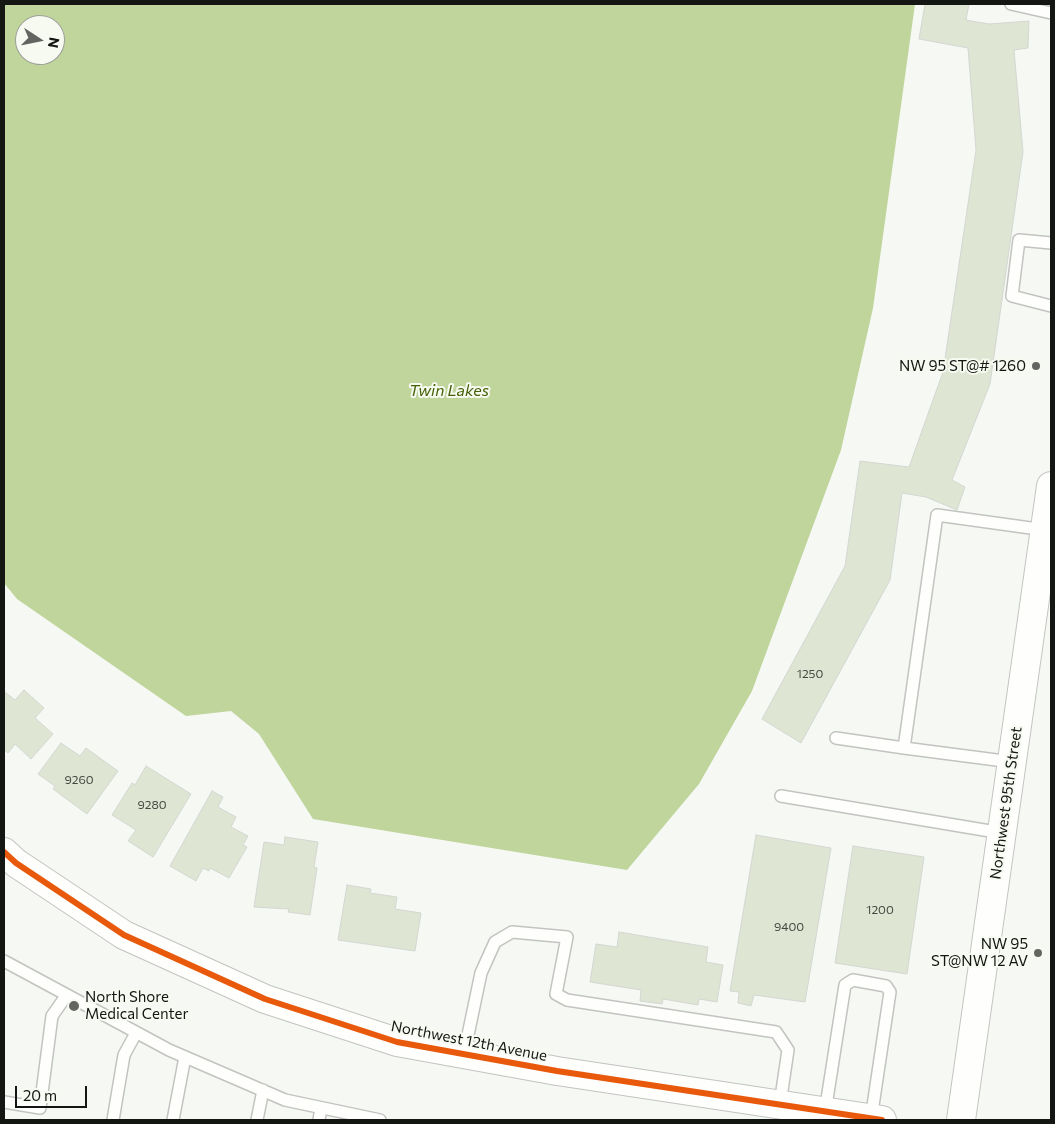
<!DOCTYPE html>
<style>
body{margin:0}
#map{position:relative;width:1055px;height:1124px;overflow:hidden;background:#f6f8f3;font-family:Commissioner,sans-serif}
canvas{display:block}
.frame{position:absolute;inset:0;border:5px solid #141613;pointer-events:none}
.north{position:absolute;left:15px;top:15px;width:50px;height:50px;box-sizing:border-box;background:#f6faf1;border:1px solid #9c9f98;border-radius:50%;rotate:101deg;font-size:14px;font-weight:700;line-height:20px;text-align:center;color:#141613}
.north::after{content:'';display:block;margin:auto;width:18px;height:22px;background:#636561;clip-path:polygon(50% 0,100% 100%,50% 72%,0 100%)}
.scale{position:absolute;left:15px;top:1086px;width:72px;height:22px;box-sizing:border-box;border:2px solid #141613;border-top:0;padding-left:6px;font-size:15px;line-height:18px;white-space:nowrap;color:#141613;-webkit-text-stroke:4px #f6faf1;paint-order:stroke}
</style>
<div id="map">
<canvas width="1055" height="1124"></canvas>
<div class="frame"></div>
<div class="north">N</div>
<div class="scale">20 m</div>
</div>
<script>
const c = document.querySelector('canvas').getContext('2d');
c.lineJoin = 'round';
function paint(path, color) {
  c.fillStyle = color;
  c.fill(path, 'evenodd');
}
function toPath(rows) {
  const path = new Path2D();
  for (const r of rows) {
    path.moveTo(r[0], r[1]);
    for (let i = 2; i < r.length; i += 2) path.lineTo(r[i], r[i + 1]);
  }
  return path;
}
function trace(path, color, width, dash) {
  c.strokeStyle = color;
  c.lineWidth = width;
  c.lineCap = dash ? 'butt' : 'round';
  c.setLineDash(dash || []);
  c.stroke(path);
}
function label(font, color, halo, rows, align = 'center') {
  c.font = font + ' Commissioner,sans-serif';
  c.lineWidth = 4;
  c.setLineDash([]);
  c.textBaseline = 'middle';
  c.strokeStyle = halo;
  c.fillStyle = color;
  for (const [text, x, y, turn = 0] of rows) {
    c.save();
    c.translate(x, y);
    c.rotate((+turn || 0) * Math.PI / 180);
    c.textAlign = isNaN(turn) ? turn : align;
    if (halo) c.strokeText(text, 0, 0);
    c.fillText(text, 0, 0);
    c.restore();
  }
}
const water = toPath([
 [4,4,915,4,873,308,841,450,752,691,699,784,627,870,313,819,259,734,231,711,186,716,17,599,4,583],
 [25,25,55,25,55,55,25,55]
]);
const building = toPath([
 [925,4,969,4,966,20,989,24,1029,21,1028,48,1014,50,1023,152,990,384,952,480,965,487,957,510,926,497,902,493,890,580,801,743,762,719,845,566,860,461,909,467,943,372,976,150,968,48,919,39,925,4],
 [24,690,44,708,35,718,53,734,31,759,15,744,8,753,4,749,4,694,5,692,15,700,24,690],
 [61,743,80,756,86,748,118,771,87,814,53,789,55,786,38,774,61,743],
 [146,766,191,794,153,857,128,841,136,830,112,815,132,783,135,785,146,766],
 [212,791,223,797,218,807,236,817,231,827,248,836,243,845,247,847,229,878,210,868,209,871,203,868,196,881,170,866,212,791],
 [756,835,831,848,805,1002,754,995,751,1006,738,1003,739,992,730,991,756,835],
 [285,837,318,842,314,867,317,868,310,915,288,912,289,909,254,907,264,842,284,845,285,837],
 [853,846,924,857,907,974,835,963,853,846],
 [347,885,371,889,370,893,397,897,395,909,421,913,415,951,338,940,347,885],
 [619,932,708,947,706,962,723,965,717,1002,699,999,698,1005,663,999,662,1004,640,1001,641,990,590,982,596,944,617,947,619,932]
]);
const lane = toPath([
 [1011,4,1051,13],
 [1051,243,1019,240,1012,296,1051,306],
 [836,738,904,748,937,515,1045,530],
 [904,748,1012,762],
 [781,796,1002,833],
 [4,961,169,1050,285,1100,380,1120],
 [464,1054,481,973,495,942,512,932,567,937,556,994,567,1000,776,1032,788,1050,780,1104],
 [4,1102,40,1108,52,1016,66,996],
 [825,1112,845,985,853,980,886,986,890,992,871,1119],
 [113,1120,124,1055,136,1033],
 [173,1120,185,1057],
 [257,1120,263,1090],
 [319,1120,321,1108]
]);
const secondary = toPath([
 [4,852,16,863,124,935,265,999,397,1042,557,1071,882,1120],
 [961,1120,1051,486]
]);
const cycleway = toPath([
 [4,852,16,863,124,935,265,999,397,1042,557,1071,882,1120]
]);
const markers = [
 [1036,366,5,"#636561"],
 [1038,953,5,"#636561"],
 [74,1006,6,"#636561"]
];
const numberNames = [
 ["1250",810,674],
 ["9260",79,780],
 ["9280",152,805],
 ["1200",880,910],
 ["9400",789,927]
];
const poiNames = [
 ["NW 95 ST@# 1260",1026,366],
 ["NW 95",1028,944],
 ["ST@NW 12 AV",1028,961],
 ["North Shore",85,997,"left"],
 ["Medical Center",85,1014,"left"]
];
const streetNames = [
 ["Northwest 95th Street",1006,803,-82],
 ["Northwest 12th Avenue",469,1041,11]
];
const waterNames = [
 ["Twin Lakes",449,391]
];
paint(water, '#bfd59c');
paint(building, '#dee5d3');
trace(building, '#d4d6d2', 1);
trace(lane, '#c2c4c0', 14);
trace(secondary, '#c2c4c0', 30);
trace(lane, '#fefefd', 11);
trace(secondary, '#fefefd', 28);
trace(cycleway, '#e8590c', 6);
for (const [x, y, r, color] of markers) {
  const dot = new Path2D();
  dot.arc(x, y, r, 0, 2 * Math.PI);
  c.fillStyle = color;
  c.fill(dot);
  trace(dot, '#f6faf1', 2);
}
label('12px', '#464a43', null, numberNames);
label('15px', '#141613', '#f6faf1', poiNames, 'right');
label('15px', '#141613', '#f6faf1', streetNames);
label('italic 16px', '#456006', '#f6faf1', waterNames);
</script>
